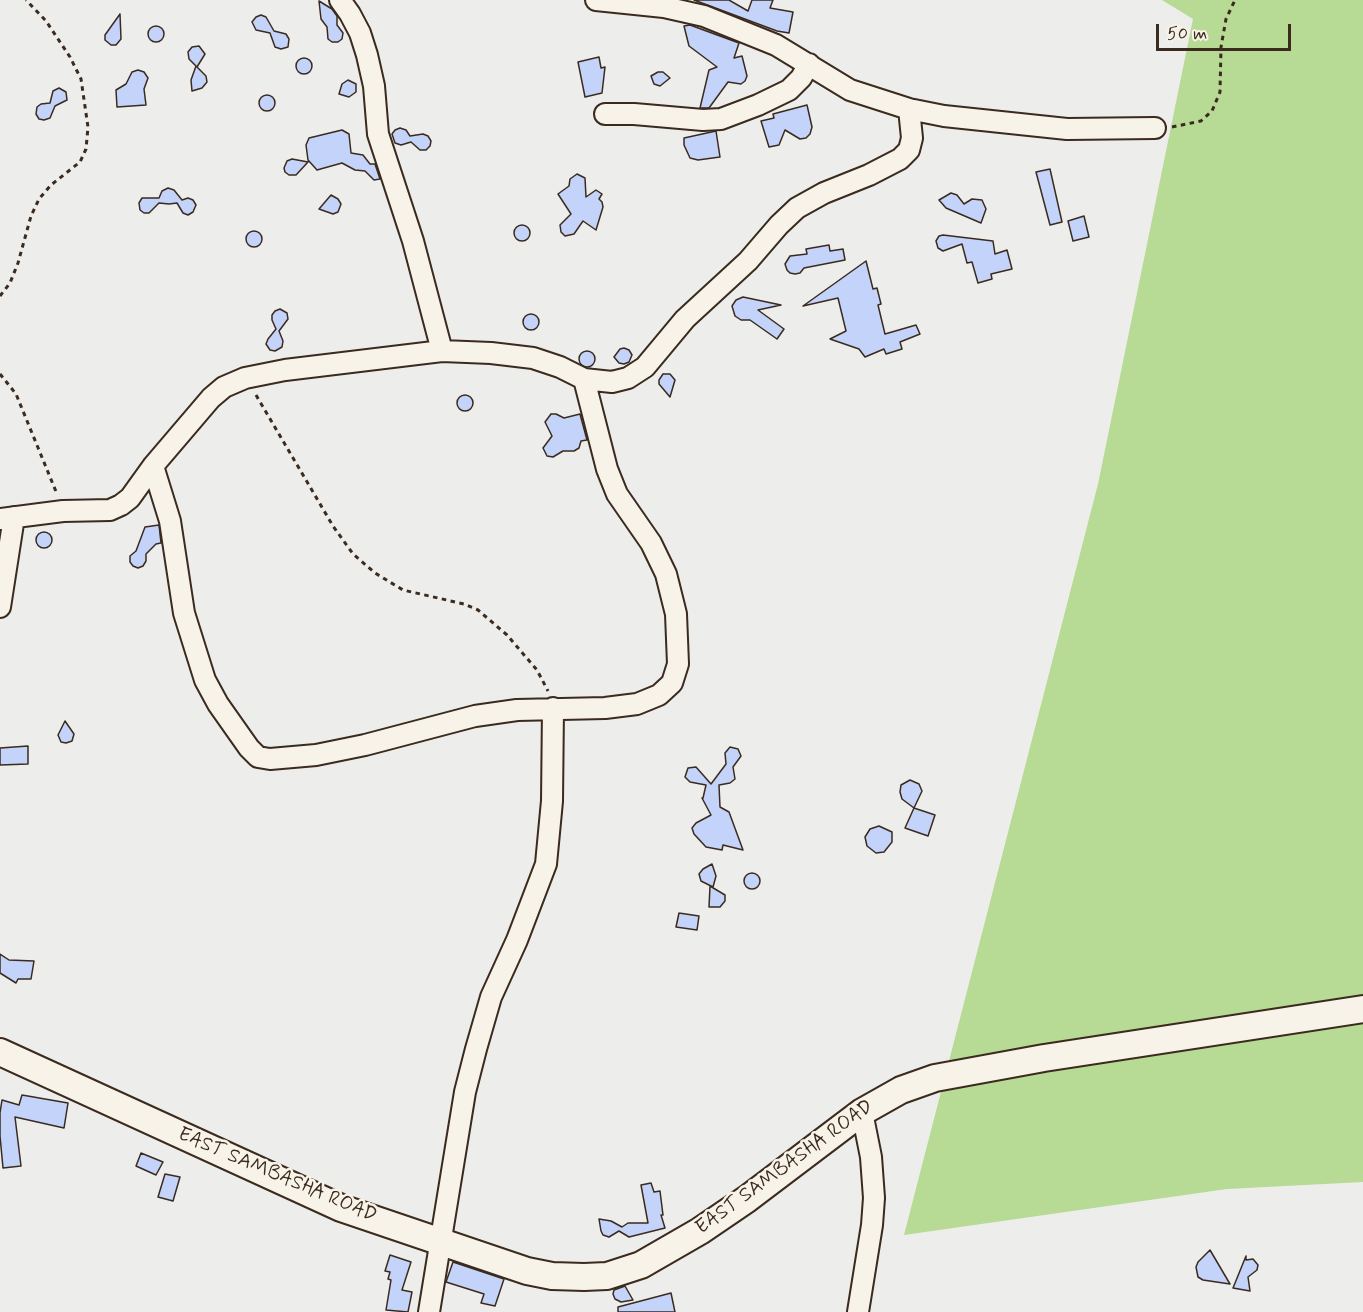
<!DOCTYPE html>
<style>
body{margin:0}
#map{position:relative;width:1363px;height:1312px;overflow:hidden;background:#ededeb;font-family:Mynerve,sans-serif}
canvas{display:block}
.scale{position:absolute;left:1156px;top:24px;width:135px;height:27px;box-sizing:border-box;border:3px solid #3b2a1e;border-top:0;padding-left:8px;font-size:18px;line-height:21px;white-space:nowrap;color:#3b2a1e;-webkit-text-stroke:4px #f7f3e8;paint-order:stroke}
</style>
<div id="map">
<canvas width="1363" height="1312"></canvas>
<div class="scale">50 m</div>
</div>
<script>
const c = document.querySelector('canvas').getContext('2d');
c.lineJoin = 'round';
function paint(path, color) {
  c.fillStyle = color;
  c.fill(path, 'evenodd');
}
function toPath(rows) {
  const path = new Path2D();
  for (const r of rows) {
    if (r.length === 3) {
      path.moveTo(r[0] + r[2], r[1]);
      path.arc(r[0], r[1], r[2], 0, 2 * Math.PI);
      continue;
    }
    path.moveTo(r[0], r[1]);
    for (let i = 2; i < r.length; i += 2) path.lineTo(r[i], r[i + 1]);
  }
  return path;
}
function trace(path, color, width, dash) {
  c.strokeStyle = color;
  c.lineWidth = width;
  c.lineCap = dash ? 'butt' : 'round';
  c.setLineDash(dash || []);
  c.stroke(path);
}
function label(font, color, halo, rows, align = 'center') {
  c.font = font + ' Mynerve,sans-serif';
  c.lineWidth = 5;
  c.setLineDash([]);
  c.textBaseline = 'middle';
  c.strokeStyle = halo;
  c.fillStyle = color;
  for (const [text, x, y, turn = 0] of rows) {
    c.save();
    c.translate(x, y);
    c.rotate((+turn || 0) * Math.PI / 180);
    c.textAlign = isNaN(turn) ? turn : align;
    if (halo) c.strokeText(text, 0, 0);
    c.fillText(text, 0, 0);
    c.restore();
  }
}
const green = toPath([
 [1162,0,1363,0,1363,1182,1227,1189,904,1235,1098,484,1193,19]
]);
const building = toPath([
 [694,0,729,0,748,11,752,0,773,0,770,8,793,12,789,33,777,31,694,0],
 [319,1,332,9,337,16,337,25,343,33,342,39,338,42,332,42,328,39,327,27,321,19,319,1],
 [120,14,121,39,116,45,111,45,105,40,105,35,120,14],
 [261,15,266,17,274,31,286,34,289,39,288,47,281,49,275,47,270,33,256,30,252,22,256,17,261,15],
 [690,25,739,43,734,58,742,56,747,76,745,81,741,84,728,82,709,108,700,108,709,70,717,67,689,46,684,26,690,25],
 [156,34,8],
 [199,46,205,54,197,67,206,76,207,82,202,88,192,91,191,80,196,66,189,59,188,52,192,47,199,46],
 [599,57,601,68,605,67,602,93,585,97,578,62,599,57],
 [304,66,8],
 [138,70,144,72,148,78,144,89,146,105,117,107,116,90,126,84,132,72,138,70],
 [658,72,663,72,670,78,660,86,654,84,651,76,658,72],
 [348,80,356,84,356,92,349,97,339,94,342,84,348,80],
 [59,88,66,92,67,100,55,106,50,118,44,120,39,119,36,114,37,107,41,104,50,103,53,91,59,88],
 [267,103,8],
 [807,105,812,127,810,134,806,138,800,139,785,130,779,145,769,147,761,121,774,118,773,114,807,105],
 [400,128,406,130,410,136,423,134,428,136,431,141,430,146,426,150,420,150,411,142,401,145,395,143,392,134,395,130,400,128],
 [342,130,349,134,351,153,363,155,370,164,375,164,380,179,374,180,365,171,355,170,342,163,317,170,308,160,306,145,309,138,342,130],
 [716,131,720,157,698,160,690,158,684,145,684,138,716,131],
 [292,159,308,162,296,175,289,175,285,172,284,168,287,161,292,159],
 [1050,169,1062,222,1050,225,1036,172,1050,169],
 [577,174,585,178,586,197,596,190,602,194,599,199,602,202,603,207,596,230,583,221,574,234,565,236,561,232,560,225,571,214,558,194,569,186,570,179,577,174],
 [168,188,174,190,182,200,188,198,193,200,196,205,193,212,188,215,183,213,177,203,169,204,159,203,149,213,144,213,140,210,139,203,142,198,159,198,162,191,168,188],
 [951,193,957,195,964,204,972,199,982,200,986,209,981,223,946,208,939,200,951,193],
 [331,195,338,199,341,204,338,212,333,214,319,209,331,195],
 [1084,216,1089,237,1073,241,1068,221,1084,216],
 [522,233,8],
 [254,239,8],
 [943,235,993,241,995,254,1007,250,1012,269,991,274,992,279,978,283,972,262,967,263,962,244,943,251,938,248,936,241,939,236,943,235],
 [829,245,830,251,843,249,845,260,804,268,800,273,795,274,790,273,787,270,785,264,790,256,807,254,806,249,829,245],
 [866,261,873,289,877,288,881,304,878,305,885,334,916,325,920,334,900,342,902,349,886,354,884,349,865,357,859,349,830,339,846,331,838,298,803,306,866,261],
 [743,297,781,305,758,310,784,329,777,339,750,320,741,320,735,316,732,306,736,300,743,297],
 [280,309,287,313,288,319,279,331,283,341,282,347,275,351,270,350,266,344,268,339,276,329,272,320,272,315,275,311,280,309],
 [531,322,8],
 [624,348,629,350,632,355,629,362,624,364,619,363,614,357,620,349,624,348],
 [587,359,8],
 [663,374,670,374,675,380,670,397,659,384,659,380,663,374],
 [465,403,8],
 [551,414,556,414,564,418,580,414,587,440,581,441,579,448,574,451,563,451,553,457,547,456,543,448,552,436,545,422,551,414],
 [159,525,161,543,156,544,146,554,146,561,143,566,138,568,133,566,130,562,130,556,136,551,145,527,159,525],
 [44,540,8],
 [65,721,74,734,72,741,66,743,61,742,58,735,65,721],
 [28,746,28,764,0,765,0,748,28,746],
 [730,747,738,749,741,756,733,767,735,779,730,783,719,785,720,807,729,812,743,850,723,845,722,850,706,847,694,834,692,828,696,823,711,815,702,798,703,798,706,785,690,782,685,777,688,768,696,767,711,784,726,764,725,753,730,747],
 [910,780,919,784,922,791,914,808,935,815,928,836,905,828,914,808,902,799,900,792,901,785,910,780],
 [879,826,892,832,892,842,884,852,876,853,867,846,865,837,870,829,879,826],
 [712,864,716,876,713,887,701,881,699,874,703,869,712,864],
 [752,881,8],
 [710,886,725,895,725,901,720,907,709,907,710,886],
 [679,913,699,916,697,930,676,927,679,913],
 [0,954,9,960,34,961,31,979,18,979,16,983,0,973,0,954],
 [22,1095,68,1103,64,1128,15,1117,21,1166,3,1168,0,1136,0,1113,2,1100,19,1105,22,1095],
 [141,1153,163,1162,156,1175,136,1166,141,1153],
 [165,1174,180,1177,173,1201,158,1197,165,1174],
 [651,1183,654,1192,660,1191,663,1215,661,1215,665,1228,629,1237,619,1231,609,1237,603,1235,601,1231,599,1219,611,1221,622,1227,628,1223,648,1223,641,1185,651,1183],
 [1210,1250,1230,1284,1203,1280,1198,1277,1196,1267,1198,1262,1210,1250],
 [390,1255,411,1262,402,1290,412,1292,408,1312,386,1310,391,1280,388,1279,390,1272,385,1271,390,1255],
 [1246,1256,1246,1260,1253,1259,1258,1265,1257,1270,1248,1277,1250,1291,1233,1288,1246,1256],
 [453,1262,504,1279,495,1306,481,1303,484,1294,446,1282,453,1262],
 [625,1286,633,1300,621,1302,615,1299,613,1294,614,1290,625,1286],
 [671,1293,675,1312,618,1312,618,1307,671,1293]
]);
const path = toPath([
 [1172,127,1201,121,1212,111,1220,92,1221,47,1226,19,1235,0],
 [0,296,10,283,18,263,31,216,39,199,51,185,80,162,86,149,88,127,81,79,70,57,46,21,26,0],
 [0,374,16,394,57,494],
 [256,395,333,526,353,554,375,573,403,590,464,604,478,610,507,635,537,670,548,691]
]);
const minor = toPath([
 [340,0,350,14,360,33,367,55,374,86,378,134,413,241,442,351],
 [596,0,664,7,704,16,776,45,850,90,909,109,944,116,1067,129,1155,128],
 [605,114,634,114,703,120,721,119,758,105,789,90,801,78,809,64],
 [153,466,170,521,184,613,205,680,218,704,249,748,258,757,270,759,316,755,365,745,475,716,517,710,605,708,637,704,659,695,672,683,678,664,676,614,666,574,651,543,617,494,607,469,584,379],
 [0,519,63,511,110,510,121,505,130,498,153,466,211,398,224,387,245,378,285,370,442,351,491,353,533,358,560,367,584,379,612,382,628,378,645,367,685,319,748,261,779,225,797,208,824,193,869,175,900,159,909,150,912,138,909,109],
 [0,607,14,517],
 [429,1312,465,1092,476,1049,491,997,517,940,546,864,552,801,553,708],
 [858,1312,872,1225,874,1198,871,1157,862,1112]
]);
const tertiary = toPath([
 [0,1052,341,1208,527,1271,552,1276,584,1277,607,1276,641,1265,700,1231,747,1199,862,1112,901,1090,935,1078,1044,1058,1363,1009]
]);
const streetNames = [
 ["EAST SAMBASHA ROAD",785,1168,-36],
 ["EAST SAMBASHA ROAD",277,1176,23]
];
paint(green, '#b7da94');
paint(building, '#c3d3f9');
trace(building, '#3b2a1e', 1.5);
trace(minor, '#3b2a1e', 24);
trace(tertiary, '#3b2a1e', 30);
trace(path, '#3b2a1e', 3, [4.5, 4.5]);
trace(minor, '#f7f3e8', 20);
trace(tertiary, '#f7f3e8', 26);
label('20px', '#3b2a1e', '#f7f3e8', streetNames);
</script>
